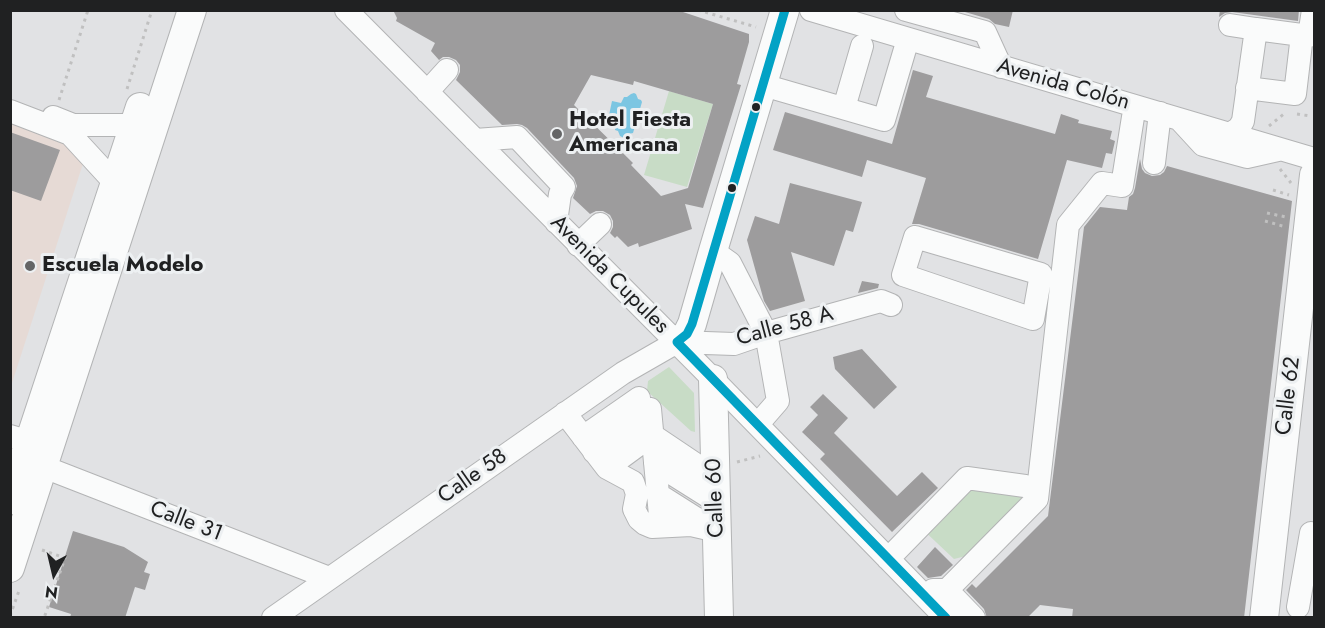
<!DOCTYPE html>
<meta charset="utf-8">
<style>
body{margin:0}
#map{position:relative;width:1325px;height:628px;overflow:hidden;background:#e1e2e4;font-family:Jost,sans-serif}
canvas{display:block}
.frame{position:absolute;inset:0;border:12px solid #202122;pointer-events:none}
.north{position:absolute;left:24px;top:544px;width:60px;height:60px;-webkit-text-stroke:4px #edf0f2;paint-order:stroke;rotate:188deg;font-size:16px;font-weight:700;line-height:24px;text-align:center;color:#202122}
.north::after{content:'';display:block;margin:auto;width:21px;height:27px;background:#202122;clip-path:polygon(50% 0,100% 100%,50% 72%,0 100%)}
</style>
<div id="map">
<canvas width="1325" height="628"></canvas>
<div class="frame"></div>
<div class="north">N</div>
</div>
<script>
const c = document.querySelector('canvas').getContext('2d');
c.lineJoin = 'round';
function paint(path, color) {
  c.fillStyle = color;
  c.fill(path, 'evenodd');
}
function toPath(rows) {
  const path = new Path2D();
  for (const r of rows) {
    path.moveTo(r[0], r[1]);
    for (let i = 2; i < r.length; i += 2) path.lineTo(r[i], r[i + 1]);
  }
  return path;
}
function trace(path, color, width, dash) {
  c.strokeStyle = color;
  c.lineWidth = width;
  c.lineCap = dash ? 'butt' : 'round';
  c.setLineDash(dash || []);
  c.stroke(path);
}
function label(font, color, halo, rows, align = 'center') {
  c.font = font + ' Jost,sans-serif';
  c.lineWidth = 6;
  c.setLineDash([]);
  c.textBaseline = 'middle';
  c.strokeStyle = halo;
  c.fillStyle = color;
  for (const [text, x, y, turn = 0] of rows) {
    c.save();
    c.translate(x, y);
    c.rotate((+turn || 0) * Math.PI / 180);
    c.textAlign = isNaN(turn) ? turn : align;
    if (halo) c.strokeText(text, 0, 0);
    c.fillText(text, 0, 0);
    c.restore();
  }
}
const education = toPath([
 [11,116,89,145,11,386]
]);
const green = toPath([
 [669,91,713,104,687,187,644,175],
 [669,367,694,393,695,432,691,431,647,391,648,381],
 [967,478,1025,486,1024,505,966,556,954,559,919,526]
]);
const water = toPath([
 [634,93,636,94,638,99,641,100,642,102,633,133,628,134,626,137,624,138,620,136,618,131,615,130,616,122,608,120,612,101,621,103,624,97,627,97,631,94]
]);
const building = toPath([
 [393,10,677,10,749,34,749,42,737,84,741,85,703,208,685,204,692,229,639,247,638,243,628,247,617,236,615,238,610,233,613,227,613,221,610,215,603,211,596,211,590,214,573,198,577,186,574,178,527,128,522,125,517,124,502,125,456,80,460,72,460,65,456,60,449,57,443,57,439,60,431,51,435,43,396,21,397,18],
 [591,75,633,85,634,81,713,104,688,188,661,196,631,165,633,163,574,105],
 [958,10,1013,10,1009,27,995,24,989,19],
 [1220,10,1299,10,1298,21,1232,12,1225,13,1219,17],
 [913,70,933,76,926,97,1055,134,1061,114,1079,120,1078,123,1112,131,1110,139,1115,141,1112,154,1106,153,1102,168,1067,160,1038,259,919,224,912,224,926,178,867,160,862,177,773,150,785,112,892,144],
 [10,132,60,150,41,201,10,190],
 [1140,159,1142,169,1145,173,1152,176,1160,175,1164,172,1167,166,1292,201,1244,618,1072,618,1073,609,1040,605,1027,618,987,618,984,609,966,590,972,584,976,588,1048,516,1084,227,1100,207,1127,210,1129,197,1133,194,1135,188],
 [790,183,862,202,853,232,846,230,834,266,791,252,805,301,770,311,764,301,747,240,755,216,779,224],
 [862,281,879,284,878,288,858,293],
 [862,349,897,387,874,409,835,369,833,357],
 [823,394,848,418,834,433,897,496,922,472,938,488,892,532,820,459,825,454,802,432,818,415,810,407],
 [73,531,124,547,148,562,144,572,150,574,145,590,135,587,125,618,70,618,71,614,49,607],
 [935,547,953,565,941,576,928,578,917,567]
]);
const path = toPath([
 [698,10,756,27],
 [127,89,152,10],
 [59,100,88,10],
 [1297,114,1310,116],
 [1269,126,1285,113],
 [1280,169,1291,183],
 [1273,190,1289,195],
 [1267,213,1286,217],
 [1265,221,1286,227],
 [737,462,760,456],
 [42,550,65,558,44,618],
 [10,616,20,588]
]);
const minor = toPath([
 [346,10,702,368,946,618],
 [811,10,1314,159],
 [906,10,985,32,1001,67],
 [1230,25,1256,29],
 [763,85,884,120,908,39],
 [1247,88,1295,94,1302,35],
 [427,92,447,70],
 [844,108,862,46],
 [10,111,70,134,115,183],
 [53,117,73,125,134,125],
 [1180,120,1203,145,1247,157,1278,150],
 [1230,134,1239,128,1243,121,1256,29,1309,36,1313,10],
 [475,140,517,137,564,187,560,194,556,222],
 [1154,163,1160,113],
 [915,237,1041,274,1033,319,903,275,915,237],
 [578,245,600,224],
 [713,251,730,263,766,333,778,401,758,424],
 [650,409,661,526],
 [565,413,607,468,633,482,637,494,634,509,639,519,645,524,652,527,691,525,717,531],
 [10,436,30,442],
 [583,437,639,398],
 [594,452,650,409],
 [655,463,717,502],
 [44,467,329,578],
 [607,468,652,435,716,478],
 [659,495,708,526],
 [888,559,967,478,1025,486],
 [933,590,947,590,974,618],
 [947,590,1037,499,1068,225,1102,183,1122,186,1133,117],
 [1298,607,1311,533],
 [273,618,623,373,677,342,734,344,766,333,881,301,891,305]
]);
const major = toPath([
 [677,342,687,334,692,324,713,251,785,10],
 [713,379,719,618],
 [10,500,140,107],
 [10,568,192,10],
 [1264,618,1314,175]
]);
const bus1 = toPath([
 [785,10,692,324,687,334,677,342,946,618]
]);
const markers = [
 [756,107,5,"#202122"],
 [557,134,6,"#646566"],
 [732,188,5,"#202122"],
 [30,266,6,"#646566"]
];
const streetNames = [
 ["Avenida Colón",1063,85,16],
 ["Avenida Cupules",609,275,45],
 ["Calle 58 A",785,327,-15],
 ["Calle 62",1289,396,-83],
 ["Calle 58",473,477,-35],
 ["Calle 60",716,498,-92],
 ["Calle 31",186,522,21]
];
const poiNames = [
 ["Hotel Fiesta",569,121],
 ["Americana",569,146],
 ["Escuela Modelo",42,266]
];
paint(education, '#e6dad5');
paint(green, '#c8dcc6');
paint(water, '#7cc6e2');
paint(building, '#9d9c9d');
trace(minor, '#b3b4b5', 24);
trace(major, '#b3b4b5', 30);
trace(path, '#c0c0c0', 3, [3, 4.5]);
trace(minor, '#fafbfb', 22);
trace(major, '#fafbfb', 28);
trace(bus1, '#02a2c5', 9);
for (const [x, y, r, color] of markers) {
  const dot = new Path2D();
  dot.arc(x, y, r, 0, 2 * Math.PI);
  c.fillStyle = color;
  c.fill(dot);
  trace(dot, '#edf0f2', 2);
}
label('22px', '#202122', '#edf0f2', streetNames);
label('bold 22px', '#202122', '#edf0f2', poiNames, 'left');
</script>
